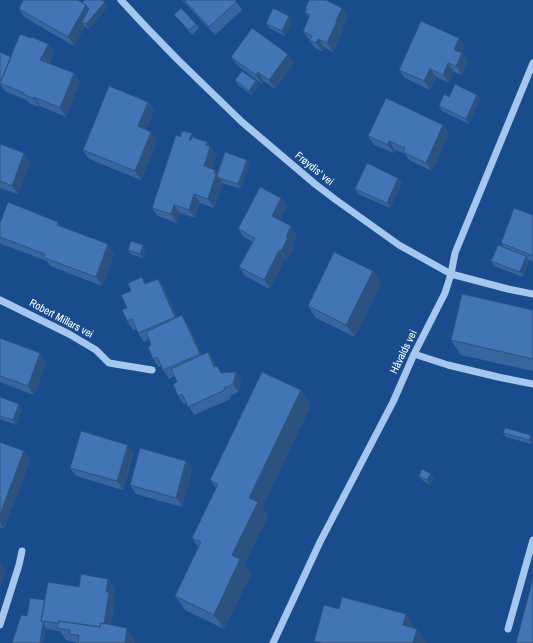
<!DOCTYPE html>
<meta charset="utf-8">
<style>
body{margin:0}
canvas{display:block;background:#184c8d}
</style>
<canvas width="533" height="643"></canvas>
<script>
const c = document.querySelector('canvas').getContext('2d');
c.lineJoin = 'round';
function toPath(rows) {
  const path = new Path2D();
  for (const r of rows) {
    path.moveTo(r[0], r[1]);
    for (let i = 2; i < r.length; i += 2) path.lineTo(r[i], r[i + 1]);
  }
  return path;
}
function trace(path, color, width, dash) {
  c.strokeStyle = color;
  c.lineWidth = width;
  c.lineCap = dash ? 'butt' : 'round';
  c.setLineDash(dash || []);
  c.stroke(path);
}
function paint(path, color) {
  c.fillStyle = color;
  c.fill(path, 'evenodd');
}
function label(font, color, halo, rows, align = 'center') {
  c.font = font + ' "Archivo Narrow",sans-serif';
  c.lineWidth = 3.5;
  c.setLineDash([]);
  c.textBaseline = 'middle';
  c.strokeStyle = halo;
  c.fillStyle = color;
  for (const [text, x, y, turn = 0] of rows) {
    c.save();
    c.translate(x, y);
    c.rotate((+turn || 0) * Math.PI / 180);
    c.textAlign = isNaN(turn) ? turn : align;
    if (halo) c.strokeText(text, 0, 0);
    c.fillText(text, 0, 0);
    c.restore();
  }
}
const minor = toPath([
 [121,0,146,27,178,60,242,122,315,184,336,200,399,245,451,274,508,289,533,294],
 [0,300,69,334,96,350,109,363,152,370],
 [414,354,448,365,498,377,533,384],
 [0,625,19,565,22,551],
 [508,629,533,540],
 [273,643,320,542,393,402,414,354,445,293,451,274,455,253,533,63]
]);
const wall = toPath([
 [182,0,235,0,242,10,215,35],
 [328,1,348,16,342,29,343,30,333,52,324,47,322,51,315,48,303,31,309,17,305,12,306,10,305,9],
 [82,2,105,2,108,6,89,29,85,26,74,46,24,17,19,9],
 [174,15,196,24,199,28,192,35,178,19],
 [292,20,285,36,269,28,266,24],
 [31,38,48,44,54,53,49,63,74,73,80,82,66,117,40,106,40,107,29,103,27,100,6,92,0,84,0,52,11,57],
 [459,38,465,46,462,53,468,61,462,75,454,72,449,83,436,77,430,90,405,78,399,70],
 [231,57,294,63,275,89,264,81,262,84,237,65],
 [235,80,259,86,252,95,238,85],
 [477,95,480,99,469,124,442,111,439,106,449,97],
 [148,102,154,110,146,130,157,140,141,180,89,159,83,150],
 [443,125,449,134,432,171,409,160,405,154,395,150,394,153,374,145,368,136],
 [180,137,195,138,207,142,216,155,211,169,218,174,250,164,241,189,222,183,214,208,200,203,195,218,180,213,177,223,158,216,152,208],
 [0,144,24,153,30,162,18,194,0,188],
 [398,178,402,182,390,208,358,194,355,189],
 [281,198,287,206,280,220,291,226,297,235,292,244,294,247,287,260,285,258,270,289,245,276,239,267,253,242,244,237,238,229],
 [533,215,533,262,529,260,523,277,494,266,491,261,503,247,501,243],
 [0,223,62,227,114,253,102,286,50,266,47,261,1,244,0,242],
 [128,250,146,250,143,258,131,254],
 [373,271,381,283,355,337,316,318,308,306],
 [158,279,164,287,177,318,188,324,202,355,214,361,216,366,217,366,222,373,236,372,242,380,238,392,230,396,231,399,194,415,187,403,184,404,178,396,177,382,174,376,169,379,163,370,161,366,159,367,153,359,151,345,149,339,144,342,138,333,136,329,133,330,127,321,127,308,147,283],
 [533,310,533,371,461,355,451,340],
 [0,338,40,353,46,362,34,395,0,382],
 [301,390,311,405,262,507,268,516,244,565,251,574,224,629,185,610,175,596,198,547,192,538,216,488,210,480],
 [0,397,22,409,16,425,0,419],
 [503,433,533,438,532,444,506,437],
 [0,442,30,460,4,529,0,527],
 [134,453,123,490,76,476,70,468],
 [186,461,192,470,182,507,136,494,130,485],
 [431,474,434,478,430,485,422,480,419,476],
 [108,579,114,588,113,598,115,601,111,625,127,628,135,640,135,643,76,643,75,642,66,640,60,631,47,629,46,628,43,643,12,643,27,616,45,600,79,587]
]);
const shadedWall = toPath([
 [105,2,108,6,89,29,86,24,82,22,85,26,74,46,68,37,86,5],
 [342,8,348,16,342,29,343,30,333,52,327,43],
 [289,16,292,20,285,36,282,31],
 [459,38,465,46,462,53,468,61,462,75,456,66,454,50],
 [318,39,324,47,322,51,316,43],
 [48,44,54,53,49,65,43,56],
 [288,54,294,63,275,89,269,80],
 [42,56,48,65,40,60],
 [448,63,454,72,449,83,443,75],
 [430,69,436,77,430,90,424,81],
 [258,72,264,81,262,84,256,75],
 [74,73,80,82,66,117,60,108],
 [256,81,259,86,252,95,249,91],
 [477,95,480,99,469,124,466,119],
 [34,97,40,106,40,107,34,99],
 [148,102,154,110,144,135,138,126],
 [443,125,449,134,432,171,426,163],
 [151,132,157,140,141,180,135,171],
 [192,133,198,142,189,140],
 [389,141,395,150,394,153,388,145],
 [207,142,216,155,210,175,204,166,206,145],
 [24,153,30,162,18,194,12,186],
 [247,160,250,164,241,189,238,184],
 [215,170,221,178,219,178,222,182,214,208,208,199],
 [398,178,402,182,390,208,387,203],
 [194,194,200,203,195,218,189,210],
 [281,198,287,206,278,224,272,216],
 [174,205,180,213,177,223,171,214],
 [58,222,64,230,57,225],
 [291,226,297,235,292,244,294,247,287,260,281,251,286,237],
 [108,244,114,253,102,286,96,277],
 [143,245,146,250,143,258,140,254],
 [279,250,285,258,270,289,264,280],
 [526,256,529,260,523,277,520,272],
 [373,271,381,283,355,337,346,325],
 [158,279,164,287,181,325,175,317],
 [182,315,188,324,206,362,200,354],
 [208,352,214,361,220,376,214,367],
 [40,353,46,362,34,395,28,386],
 [236,372,242,380,238,392,233,384],
 [301,390,311,405,262,507,268,516,244,565,251,574,224,629,214,615,249,498],
 [19,404,22,409,16,425,13,420],
 [531,435,533,438,532,444,529,440],
 [128,445,134,453,123,490,117,481],
 [24,451,30,460,4,529,0,523,0,514],
 [186,461,192,470,182,507,176,498],
 [431,474,434,478,430,485,427,480],
 [0,563,6,571,0,588],
 [108,579,114,588,113,598,115,601,109,639,103,630,106,592],
 [406,614,416,629,403,625],
 [43,623,46,628,43,643,40,643],
 [127,628,135,640,135,643,125,643],
 [417,629,427,643,413,643]
]);
const building = toPath([
 [23,0,78,0,86,5,68,37,19,9,23,0],
 [85,0,102,0,105,2,86,24,82,22,89,9,86,5,82,2,85,0],
 [184,0,235,0,236,2,209,27,184,0],
 [309,0,326,0,342,8,336,21,337,21,327,43,318,39,316,43,309,40,312,36,303,31,310,15,305,12,307,9,305,9,309,0],
 [181,8,196,24,189,30,174,15,181,8],
 [273,8,289,16,282,31,266,24,273,8],
 [421,21,459,38,454,50,462,53,456,66,448,63,443,75,430,69,424,81,399,70,421,21],
 [252,28,288,54,269,80,258,72,256,75,231,57,252,28],
 [20,34,31,38,32,37,48,44,43,56,42,56,40,60,74,73,60,108,34,97,34,99,23,94,24,93,0,83,20,34],
 [0,52,11,57,1,81,0,80,0,52],
 [242,71,256,81,249,91,235,80,242,71],
 [455,84,477,95,466,119,439,106,444,94,449,97,455,84],
 [109,86,148,102,138,126,151,132,135,171,83,150,109,86],
 [386,98,443,125,426,163,403,152,405,148,389,141,388,145,368,136,386,98],
 [182,131,192,133,189,140,191,140,192,137,207,142,206,145,210,147,204,166,215,170,214,173,216,174,208,199,194,194,189,210,174,205,171,214,152,208,176,135,180,137,182,131],
 [0,144,24,153,12,186,0,181,0,144],
 [225,152,247,160,238,184,219,178,217,175,225,152],
 [367,163,398,178,387,203,355,189,367,163],
 [260,187,281,198,272,216,291,226,286,237,288,238,281,251,279,250,264,280,239,267,255,238,238,229,260,187],
 [8,202,58,222,57,225,108,244,96,277,45,258,44,257,45,254,0,237,0,223,8,202],
 [514,208,533,215,533,256,501,243,514,208],
 [131,241,143,245,140,254,128,250,131,241],
 [498,245,526,256,520,272,491,261,498,245],
 [334,252,373,271,346,325,308,306,334,252],
 [142,277,145,284,158,279,175,317,138,333,132,319,127,321,122,310,127,308,121,295,131,291,128,283,142,277],
 [462,294,533,310,533,359,451,340,462,294],
 [182,315,200,354,163,370,157,357,153,359,148,347,151,345,146,332,182,315],
 [0,338,40,353,28,386,0,376,0,338],
 [208,352,214,367,217,366,221,373,236,372,233,384,224,388,225,390,188,407,182,394,178,396,173,384,177,382,171,369,208,352],
 [262,372,301,390,249,498,258,502,232,555,240,559,214,615,175,596,201,542,192,538,218,484,210,480,262,372],
 [0,397,19,404,13,420,0,416,0,397],
 [505,428,531,435,529,440,503,433,505,428],
 [81,431,128,445,117,481,70,468,81,431],
 [0,442,24,451,0,514,0,442],
 [140,448,186,461,176,498,130,485,140,448],
 [422,469,431,474,427,480,419,476,422,469],
 [81,574,108,579,106,592,109,592,104,624,101,623,100,627,59,621,58,623,41,621,48,582,79,587,81,574],
 [533,578,533,643,516,643,533,578],
 [342,597,406,614,403,625,417,629,413,643,321,643,314,641,324,605,339,609,342,597],
 [30,598,45,600,41,621,43,623,40,643,12,643,21,615,27,616,30,598],
 [59,621,100,627,101,623,127,628,125,643,78,643,79,635,69,634,70,630,57,628,59,621]
]);
const streetNames = [
 ["Frøydis' vei",314,169,39],
 ["Robert Millars vei",61,319,28],
 ["Håvalds vei",404,352,-64]
];
trace(minor, '#a4c6ef', 7);
paint(wall, '#38659d');
paint(shadedWall, '#2e527f');
paint(building, '#4175b6');
trace(building, '#2e527f', 1);
label('11px', '#fff', '#184c8d', streetNames);
</script>
